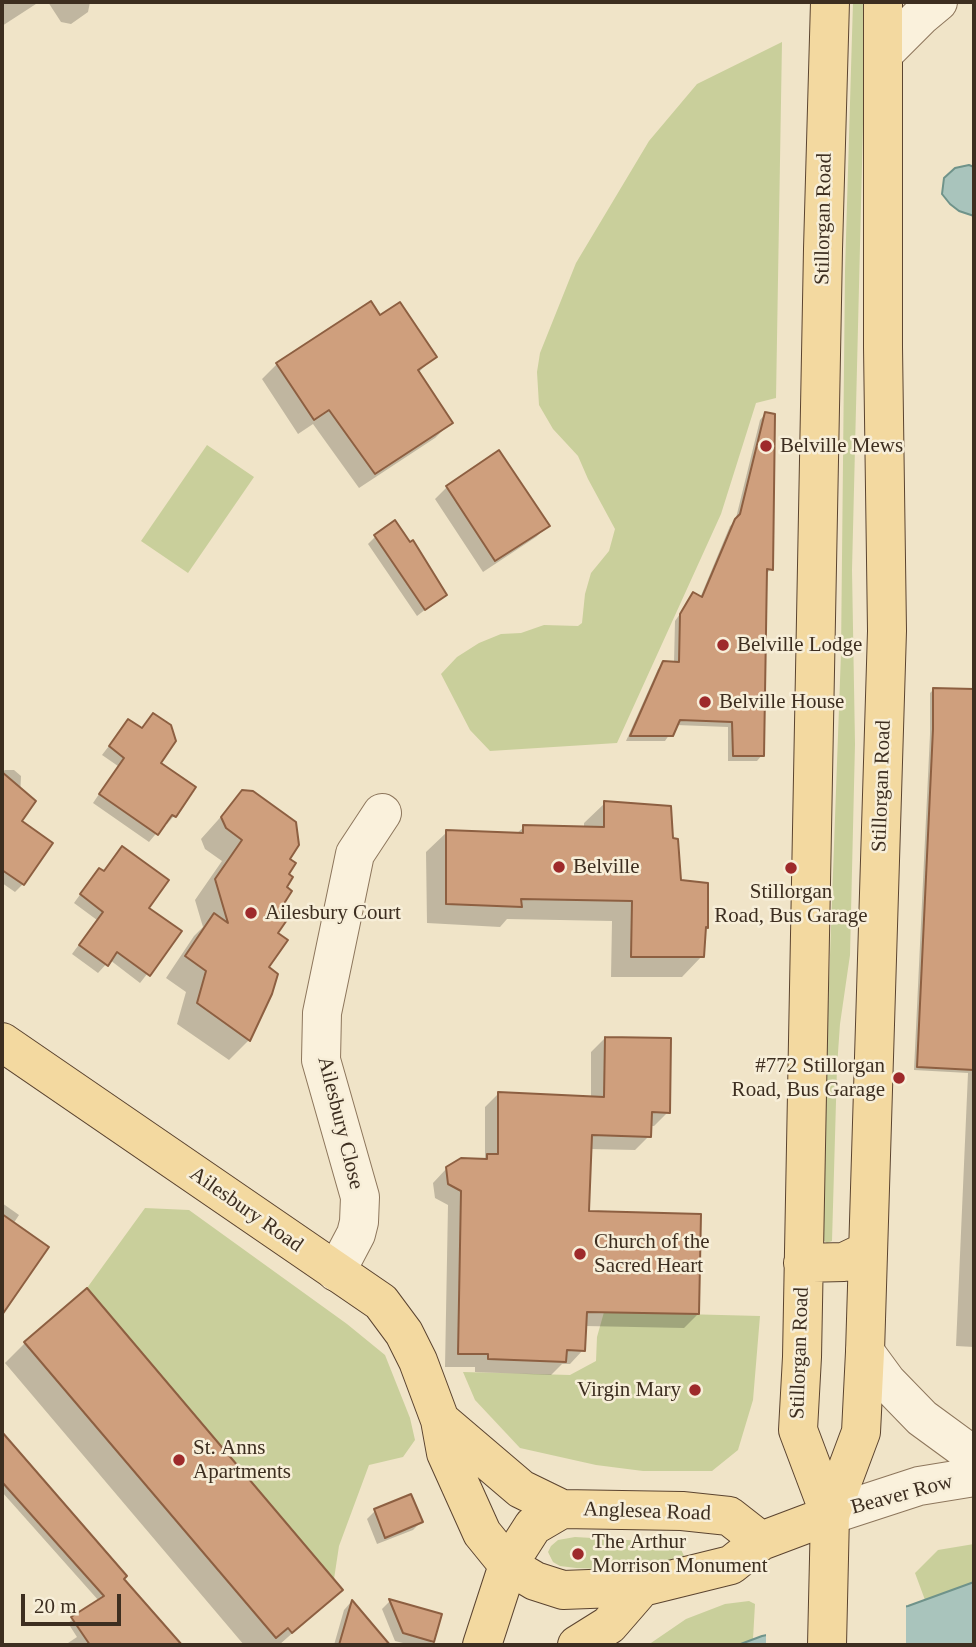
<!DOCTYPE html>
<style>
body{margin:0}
#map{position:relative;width:976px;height:1647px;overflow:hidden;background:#f0e4c8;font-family:"Times New Roman",serif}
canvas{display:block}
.frame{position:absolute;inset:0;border:4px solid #3d2e20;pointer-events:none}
.scale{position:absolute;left:21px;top:1594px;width:100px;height:32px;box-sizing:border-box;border:4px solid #3d2e20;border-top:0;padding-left:9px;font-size:21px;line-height:24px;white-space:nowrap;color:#3d2e20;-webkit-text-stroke:5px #f7eed8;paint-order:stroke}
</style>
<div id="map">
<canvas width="976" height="1647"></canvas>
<div class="frame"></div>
<div class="scale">20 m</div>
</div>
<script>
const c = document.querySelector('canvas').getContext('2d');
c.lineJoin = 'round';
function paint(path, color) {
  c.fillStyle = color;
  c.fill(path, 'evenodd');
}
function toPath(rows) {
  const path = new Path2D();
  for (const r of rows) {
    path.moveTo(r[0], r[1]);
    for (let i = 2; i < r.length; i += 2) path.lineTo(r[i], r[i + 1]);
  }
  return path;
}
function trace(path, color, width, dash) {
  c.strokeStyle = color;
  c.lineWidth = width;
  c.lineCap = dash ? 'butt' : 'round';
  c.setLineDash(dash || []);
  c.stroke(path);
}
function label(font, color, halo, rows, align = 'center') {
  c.font = font + ' "Times New Roman",serif';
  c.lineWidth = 5;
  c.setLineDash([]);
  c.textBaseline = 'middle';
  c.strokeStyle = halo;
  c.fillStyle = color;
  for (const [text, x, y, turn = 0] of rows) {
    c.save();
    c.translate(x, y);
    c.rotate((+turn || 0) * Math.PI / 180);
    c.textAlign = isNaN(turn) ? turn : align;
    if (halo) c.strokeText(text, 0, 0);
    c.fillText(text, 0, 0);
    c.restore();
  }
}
const green = toPath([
 [853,2,866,2,852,570,855,744,850,955,840,1024,837,1067,832,1241,827,1243,823,1240,826,1065,841,653,845,271],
 [782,42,776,398,756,403,721,514,617,743,490,751,470,730,441,674,457,657,479,643,501,634,521,633,544,625,578,626,582,623,585,594,591,573,609,551,615,529,588,479,578,456,553,429,539,405,537,372,540,353,576,263,649,141,697,84],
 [207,445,254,477,188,573,141,541],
 [145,1208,189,1210,347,1324,385,1355,410,1418,415,1440,403,1457,369,1465,339,1546,334,1579,87,1288],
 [604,1312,760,1316,753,1400,738,1450,712,1471,643,1471,596,1465,520,1448,475,1400,463,1372,570,1375,596,1361,597,1337],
 [575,1537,678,1543,685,1558,605,1569,576,1568,560,1566,553,1562,548,1552,551,1546,558,1540],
 [974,1544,974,1582,925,1600,915,1573,938,1550],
 [749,1601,755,1604,753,1639,739,1645,648,1645,686,1619,725,1604]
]);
const water = toPath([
 [969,165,974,167,974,216,959,211,950,204,942,194,944,178,955,168,969,165],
 [974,1582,974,1645,738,1645,762,1636,908,1606,974,1582]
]);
const pier = toPath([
 [906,1603,906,1645,766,1645,766,1631]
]);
const shadow = toPath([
 [2,2,39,2,2,26],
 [48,2,90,2,88,12,71,24,61,22],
 [380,317,434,357,418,373,450,423,435,438,359,488,313,424,298,434,262,379,277,364],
 [765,414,771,569,765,575,762,755,757,761,728,761,728,727,676,725,665,741,626,741,658,669,664,663,674,663,675,621,694,594,700,598,730,526,735,522,760,420],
 [499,452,548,526,536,537,483,572,435,499,447,487],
 [376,536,444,595,417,616,368,544],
 [933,690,974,691,974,1347,956,1346,968,1073,914,1070,930,734,930,693],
 [153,715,159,764,174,816,167,824,165,823,149,842,93,803,118,766,102,755,128,721,141,730],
 [5,770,14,770,21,776,19,822,23,884,15,892,2,883,2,772],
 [243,792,288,859,283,901,249,1040,229,1060,177,1024,186,992,166,978,194,936,203,927,195,900,222,861,205,849,201,839],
 [605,803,671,840,679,882,704,929,702,956,682,977,611,977,612,921,507,919,500,927,427,923,426,852,447,832,516,834,524,827,584,828,584,823],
 [122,848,147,908,180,932,140,983,110,960,98,973,72,954,97,920,74,903,92,878,99,870,103,872],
 [605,1038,668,1112,654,1126,650,1126,649,1136,635,1150,590,1149,588,1212,698,1314,684,1328,585,1326,583,1350,570,1364,562,1364,551,1375,475,1372,475,1367,445,1367,448,1205,435,1198,433,1183,447,1168,485,1159,485,1107,499,1093,591,1098,591,1052],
 [2,1203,19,1215,13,1224,46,1247,2,1311],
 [25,1343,341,1590,279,1645,244,1645,5,1363],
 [2,1434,124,1576,122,1579,180,1645,65,1645,77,1637,68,1623,99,1601,2,1492],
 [410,1496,421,1522,413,1530,377,1544,367,1519,375,1511],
 [390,1601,439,1615,433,1641,429,1645,411,1645,395,1641,382,1609],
 [351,1602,381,1637,373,1645,334,1645,344,1610]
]);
const building = toPath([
 [371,301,380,315,400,302,437,357,418,370,453,423,375,474,329,410,314,420,276,363,371,301],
 [765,412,775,414,773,570,767,569,764,756,733,756,732,722,680,720,673,736,630,736,663,661,679,662,680,614,693,592,702,597,735,519,740,514,765,412],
 [499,450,550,526,495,561,446,486,499,450],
 [395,520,410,542,413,540,447,595,425,610,374,535,395,520],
 [933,688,974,689,974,1070,917,1067,933,729,933,688],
 [153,713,171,725,176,741,161,763,196,787,176,817,172,815,158,835,99,794,124,758,109,746,128,719,142,728,153,713],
 [2,772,36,801,22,821,53,843,24,885,2,870,2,772],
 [242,790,253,791,296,822,299,845,290,859,296,863,289,874,293,877,287,887,292,891,285,902,289,917,278,933,288,940,269,967,278,974,272,994,250,1041,197,1003,206,971,185,956,214,913,228,923,215,879,242,840,226,828,221,817,242,790],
 [604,801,671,806,673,838,678,839,681,880,708,883,708,928,706,927,704,957,631,957,632,901,521,899,522,907,446,904,446,830,523,833,523,825,604,827,604,801],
 [122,846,169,880,149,908,182,931,150,976,117,952,108,966,79,945,103,912,80,894,99,868,104,871,122,846],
 [605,1037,671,1038,670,1113,652,1112,651,1137,592,1135,589,1211,701,1214,699,1314,587,1312,585,1351,567,1350,566,1362,488,1359,488,1354,458,1354,461,1191,448,1184,446,1167,461,1158,487,1159,487,1154,498,1154,498,1092,604,1097,605,1037],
 [2,1214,49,1247,2,1315,2,1214],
 [87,1288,343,1590,292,1633,288,1628,276,1638,24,1342,87,1288],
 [2,1432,127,1576,124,1579,182,1645,90,1645,71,1617,104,1596,2,1482,2,1432],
 [411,1494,423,1522,385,1538,374,1509,411,1494],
 [389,1599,442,1614,434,1642,403,1633,389,1599],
 [352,1600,390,1645,339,1645,352,1600]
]);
const minor = toPath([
 [883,54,920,17,938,2],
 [336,1272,356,1234,359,1222,360,1197,321,1060,322,1013,355,854,382,813],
 [865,1352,887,1382,922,1418,974,1456],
 [830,1515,919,1486,974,1477]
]);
const major = toPath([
 [2,1042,381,1302,404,1333,418,1361,440,1420,446,1453,482,1533,508,1565,535,1581,563,1590,642,1587],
 [803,1263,844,1262,867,1251],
 [440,1420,521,1489,562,1509],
 [830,1515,798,1430,802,1357,823,249,830,2],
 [482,1645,508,1565,533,1526,562,1509,682,1511,729,1516,761,1541],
 [577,1645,609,1625,642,1587,731,1565,761,1541,830,1515],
 [827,1645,830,1515,861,1432,865,1352,887,631,883,347,883,2]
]);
const markers = [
 [766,446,7,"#9e2a2b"],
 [723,645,7,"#9e2a2b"],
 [705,702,7,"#9e2a2b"],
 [559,867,7,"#9e2a2b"],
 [791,868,7,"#9e2a2b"],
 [251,913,7,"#9e2a2b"],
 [899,1078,7,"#9e2a2b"],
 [580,1254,7,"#9e2a2b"],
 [695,1390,7,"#9e2a2b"],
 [179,1460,7,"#9e2a2b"],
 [578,1554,7,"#9e2a2b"]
];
const streetNames = [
 ["Stillorgan Road",824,219,-89],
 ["Stillorgan Road",882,786,-88],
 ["Ailesbury Close",340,1123,76],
 ["Ailesbury Road",246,1210,35],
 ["Stillorgan Road",800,1353,-88],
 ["Beaver Row",902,1495,-15],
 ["Anglesea Road",647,1512,2]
];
const poiNames = [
 ["Belville Mews",780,446],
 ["Belville Lodge",737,645],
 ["Belville House",719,702],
 ["Belville",573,867],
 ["Stillorgan",791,892,"center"],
 ["Road, Bus Garage",791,916,"center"],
 ["Ailesbury Court",265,913],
 ["#772 Stillorgan",885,1066,"right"],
 ["Road, Bus Garage",885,1090,"right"],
 ["Church of the",594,1242],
 ["Sacred Heart",594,1266],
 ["Virgin Mary",681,1390,"right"],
 ["St. Anns",193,1448],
 ["Apartments",193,1472],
 ["The Arthur",592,1542],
 ["Morrison Monument",592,1566]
];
paint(green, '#c9cf9b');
paint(water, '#a9c4bc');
trace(water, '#6f938a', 2);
paint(pier, '#f0e4c8');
paint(shadow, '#0003');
paint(building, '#cf9f7d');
trace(building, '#8d5f41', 2);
trace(minor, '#8d765c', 40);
trace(major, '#5b4430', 40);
trace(minor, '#faf1dc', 38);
trace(major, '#f3d9a0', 38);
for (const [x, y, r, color] of markers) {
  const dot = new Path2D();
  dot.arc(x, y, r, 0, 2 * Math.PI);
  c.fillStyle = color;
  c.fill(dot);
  trace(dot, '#f7eed8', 2.5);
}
label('21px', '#3d2e20', '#f7eed8', streetNames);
label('21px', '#3d2e20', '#f7eed8', poiNames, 'left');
</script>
